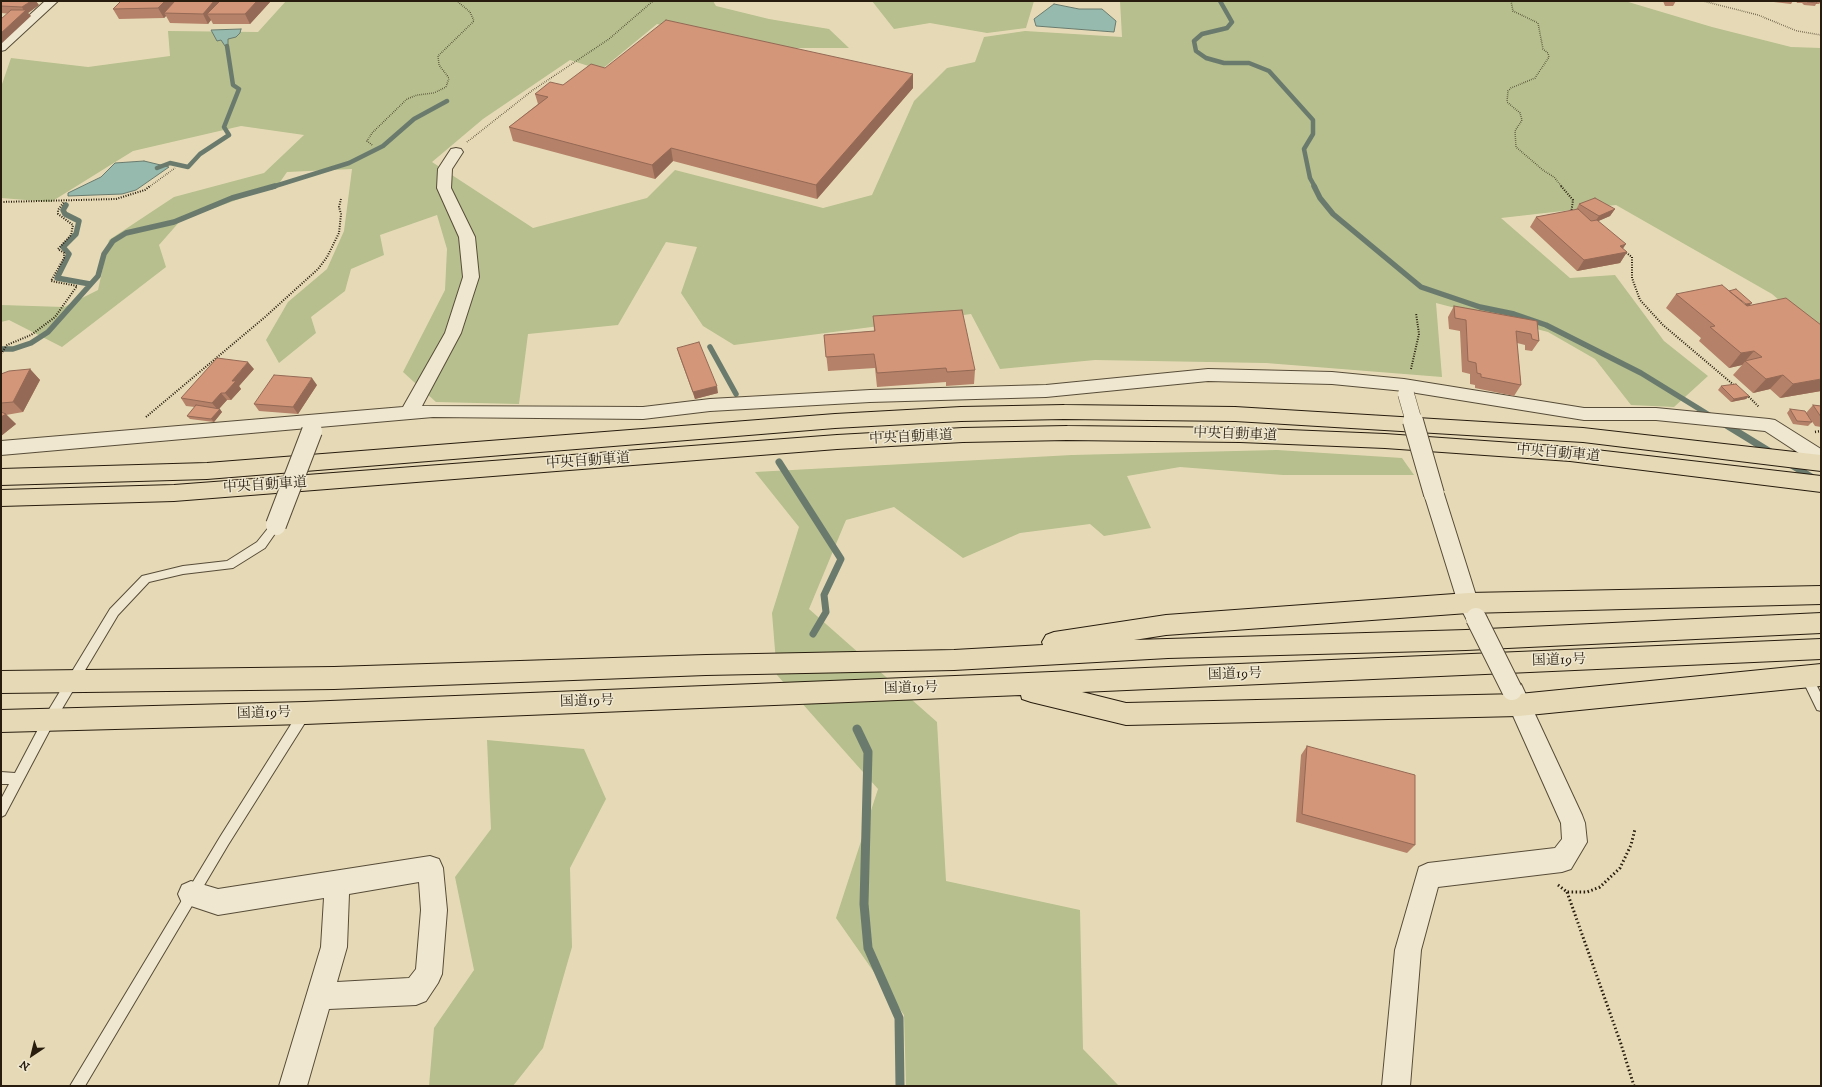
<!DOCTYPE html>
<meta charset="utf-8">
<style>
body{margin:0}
#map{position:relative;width:1822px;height:1087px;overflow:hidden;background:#e6dab6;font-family:"IM FELL DW Pica",serif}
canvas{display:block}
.frame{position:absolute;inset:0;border:2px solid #271c0e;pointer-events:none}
.north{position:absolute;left:12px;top:1035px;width:40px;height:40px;-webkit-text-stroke:3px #efe7d0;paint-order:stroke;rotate:215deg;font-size:11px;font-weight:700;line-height:16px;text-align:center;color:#271c0e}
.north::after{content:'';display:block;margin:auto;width:14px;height:18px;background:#271c0e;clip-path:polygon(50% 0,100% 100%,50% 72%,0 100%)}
</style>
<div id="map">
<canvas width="1822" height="1087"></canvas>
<div class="frame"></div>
<div class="north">N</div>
</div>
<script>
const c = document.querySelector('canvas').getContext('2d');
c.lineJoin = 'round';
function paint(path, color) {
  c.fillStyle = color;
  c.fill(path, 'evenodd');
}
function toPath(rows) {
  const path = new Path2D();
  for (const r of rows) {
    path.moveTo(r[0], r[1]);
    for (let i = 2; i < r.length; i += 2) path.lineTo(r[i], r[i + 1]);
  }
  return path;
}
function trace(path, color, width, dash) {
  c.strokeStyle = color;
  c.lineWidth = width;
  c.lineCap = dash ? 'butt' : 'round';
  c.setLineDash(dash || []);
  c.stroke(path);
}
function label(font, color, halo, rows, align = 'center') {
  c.font = font + ' "IM FELL DW Pica","Noto Serif JP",serif';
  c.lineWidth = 3;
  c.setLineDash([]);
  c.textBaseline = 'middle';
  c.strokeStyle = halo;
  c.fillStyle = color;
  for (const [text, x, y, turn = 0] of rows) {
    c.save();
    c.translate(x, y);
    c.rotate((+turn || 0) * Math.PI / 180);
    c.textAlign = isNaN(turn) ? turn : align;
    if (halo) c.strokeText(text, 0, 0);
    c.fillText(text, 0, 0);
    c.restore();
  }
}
const green = toPath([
 [286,1,713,1,716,6,769,19,829,29,849,48,765,48,657,24,601,70,570,60,483,119,432,162,533,228,647,198,675,170,823,208,872,195,914,101,947,68,975,62,984,37,1025,31,1122,37,1120,1,1625,1,1712,27,1791,47,1821,48,1821,336,1772,294,1616,205,1501,218,1570,278,1615,275,1664,341,1708,376,1674,407,1631,405,1595,359,1548,332,1436,303,1442,377,1266,363,1095,360,1000,369,971,314,734,345,703,326,681,293,697,247,666,242,618,325,528,334,519,404,436,402,403,372,445,290,447,249,437,215,380,235,384,255,351,269,345,291,311,317,316,333,279,363,266,340,288,302,327,269,344,231,352,169,287,172,278,185,181,220,159,245,166,267,62,347,9,320,1,322,1,305,64,307,98,290,109,240,174,197,264,173,304,135,241,126,133,151,51,202,1,198,1,87,11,58,88,67,170,56,168,31,258,32],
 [872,1,1034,1,1026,28,987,33,930,23,894,29],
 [1277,450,1402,458,1414,475,1283,475,1180,467,1127,476,1151,528,1104,536,1090,524,1020,533,963,558,894,507,846,520,809,609,937,722,946,881,1080,910,1083,1049,1119,1086,906,1086,904,1015,836,918,878,789,777,675,772,613,799,527,755,472,1072,455],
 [487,740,584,749,606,799,570,868,572,947,543,1048,513,1086,429,1086,434,1028,474,970,455,877,491,829]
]);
const water = toPath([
 [1054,4,1079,9,1102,9,1116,21,1114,32,1036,26,1034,19,1054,4],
 [241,29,240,33,236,37,228,39,228,46,225,46,221,40,217,41,211,30,241,29],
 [144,161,169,167,136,190,122,194,68,196,68,193,101,177,115,163,144,161]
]);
const streamFar3 = toPath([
 [1220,1,1232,22,1227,28,1202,34,1194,41,1196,51,1206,58,1224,63,1249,63,1269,71,1313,120,1313,134,1304,149,1310,178,1315,187],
 [157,168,170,163,188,167,200,154,229,135,224,127,239,89,233,85,227,46],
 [272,187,349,163,383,146,414,119,447,101]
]);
const streamFar2 = toPath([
 [1314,186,1320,198,1333,214,1421,287,1480,307,1514,314,1546,325,1641,373,1714,418],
 [66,205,63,210,65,214,79,221,76,234,63,247,69,254,57,278,90,284],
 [710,347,736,394],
 [1,349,13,349,31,343,48,332,98,276,104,254,113,241,126,233,174,222,232,198,275,186]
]);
const streamFar1 = toPath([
 [1723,423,1772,453],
 [779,462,841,559,824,595,826,612,813,634],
 [1790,464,1821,483]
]);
const stream = toPath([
 [857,729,868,752,864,904,868,948,899,1018,900,1086]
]);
const pathFar3 = toPath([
 [1511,1,1513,11,1538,23,1543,49,1548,53,1549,57,1535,78,1511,88,1508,91,1507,102,1520,113,1522,120,1515,131,1516,147,1544,171,1554,177,1562,187],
 [1703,1,1758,15,1797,31,1821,35],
 [467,142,533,90,609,39,653,1],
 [372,145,367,141,372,133,407,99,417,95,434,93,446,87,449,78,439,65,438,56,474,21,470,12,457,1],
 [149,187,175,168]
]);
const pathFar2 = toPath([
 [1561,186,1573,200,1571,214],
 [1,202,116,199,145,190,150,186],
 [1624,251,1632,257,1632,278,1640,300,1663,325,1735,386],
 [1,354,7,345,31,335,55,317,77,286,51,281,64,258,64,253,58,249,71,235,73,225,58,214,58,210,64,202],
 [1411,369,1419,334,1416,313],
 [1747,395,1759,407],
 [146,417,265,317,318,269,327,257,339,233,341,214,339,207,341,199]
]);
const pathFar1 = toPath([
 [1815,432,1821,431]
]);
const path = toPath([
 [1558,885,1567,892,1587,892,1600,887,1620,868,1631,845,1635,829],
 [1567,892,1621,1044,1634,1086]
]);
const service = toPath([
 [276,521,279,522,281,525,265,548,233,568,183,574,149,582,118,615,53,724,5,815,1,817,1,799,9,784,1,784,1,772,15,773,45,716,110,609,142,576,183,566,227,561,257,542,273,522,276,521],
 [1807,672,1811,674,1821,694,1821,711,1817,710,1801,677,1803,674,1807,672],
 [304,709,308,710,310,714,308,718,228,845,85,1086,70,1086,220,837,300,710,304,709]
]);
const minor = toPath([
 [45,1,58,1,5,50,1,51,1,41,45,1],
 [456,148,461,149,463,152,452,169,451,188,475,237,479,277,461,333,422,406,643,407,710,399,870,390,1046,385,1208,369,1332,372,1404,379,1584,408,1656,408,1769,419,1775,420,1821,449,1821,465,1814,463,1765,431,1656,420,1584,420,1404,391,1332,384,1208,381,1046,397,870,402,710,411,643,419,433,417,1,455,1,441,403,407,445,333,463,277,459,237,437,188,438,169,451,149,456,148],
 [1434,487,1441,489,1444,494,1478,602,1487,618,1483,624,1476,627,1469,624,1458,603,1424,494,1427,489,1434,487],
 [1513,681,1521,684,1582,815,1585,823,1587,842,1571,869,1562,872,1438,887,1421,950,1410,1086,1382,1086,1395,950,1419,867,1428,863,1555,848,1562,839,1561,823,1502,691,1505,684,1513,681],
 [430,856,439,859,443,868,447,910,442,974,438,983,426,1001,416,1005,329,1009,307,1086,279,1086,321,947,324,898,218,915,182,903,178,894,182,885,191,881,218,889,430,856],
 [419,882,421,910,416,969,409,978,337,982,347,947,349,894,419,882]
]);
const trunk = toPath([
 [1821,586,1821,604,1468,613,1166,635,1134,640,1466,630,1821,613,1821,633,1466,650,1168,658,954,670,706,675,334,689,1,693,1,671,334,667,706,655,954,650,1043,645,1042,642,1046,635,1054,632,1166,615,1468,593,1821,586],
 [1821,639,1821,659,1082,692,1126,703,1519,694,1821,664,1821,686,1519,716,1126,725,1031,702,1022,699,1021,695,305,724,1,732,1,710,305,702,1005,674,1821,639]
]);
const motorway = toPath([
 [1064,405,1235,407,1583,428,1821,455,1821,471,1583,442,1235,421,1064,419,961,421,835,428,207,479,1,485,1,469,207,463,835,414,961,407,1064,405],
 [1067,426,1240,428,1385,434,1570,447,1821,476,1821,492,1570,461,1385,448,1240,442,1067,440,963,442,837,449,174,501,1,506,1,490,174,485,837,435,963,428,1067,426]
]);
const minorBridgeFar1 = toPath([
 [1406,394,1414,422]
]);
const minorBridge = toPath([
 [1413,421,1434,494],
 [276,525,312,431],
 [1476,618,1512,690]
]);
const wall = toPath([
 [1,1,39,5,28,13,31,16,1,13],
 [121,1,271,1,250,24,213,24,211,20,208,24,170,23,166,16,164,18,119,19,113,9],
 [1663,1,1676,1,1673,6,1665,6],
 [1765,1,1793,1,1791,4],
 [1796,1,1821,1,1821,2,1819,4,1816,4,1815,6,1804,5,1802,3,1797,3],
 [605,68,913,88,817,199,673,161,655,179,513,141,509,127,538,104,535,94,563,85],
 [1579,204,1615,209,1610,216,1598,221,1623,249,1627,252,1620,263,1577,271,1530,227,1536,217,1576,210],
 [1676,294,1750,305,1821,391,1780,398,1770,389,1753,393,1733,375,1742,365,1729,368,1699,341,1701,338,1666,308],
 [1454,306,1537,321,1539,341,1532,351,1525,350,1525,345,1517,343,1521,385,1514,396,1475,388,1475,385,1470,384,1470,374,1462,372,1460,331,1449,329,1448,317],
 [873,316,975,370,974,384,946,386,946,382,877,387,875,368,828,371,824,335,874,331],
 [677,348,718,393,695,399,679,355],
 [30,369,40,380,23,412,6,415,16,424,1,436,1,374],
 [254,369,239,386,241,389,231,400,227,400,219,409,222,412,214,422,190,419,187,416,195,407,186,406,181,398],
 [317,385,298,414,259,411,254,404],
 [1721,386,1749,396,1746,399,1731,402,1718,390],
 [1813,405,1821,406,1821,427,1815,426,1807,414,1812,422,1808,426,1793,424,1787,413,1790,409,1806,413],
 [1307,746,1415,845,1407,853,1296,822,1301,755]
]);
const shadedWall = toPath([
 [31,1,36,1,39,5,28,13,31,16,1,44,1,33,24,11,22,7],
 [165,1,179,1,164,13,166,16,164,18,158,8],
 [214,1,228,1,207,14,211,20,208,24,203,14],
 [257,1,271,1,250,24,245,14],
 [913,74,913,88,817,199,816,185],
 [671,148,673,161,655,179,652,165],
 [1615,209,1610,216,1594,223,1599,216],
 [1626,244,1620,253,1627,252,1620,263,1577,271,1584,260,1620,246],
 [1752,303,1749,306,1739,305],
 [1754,351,1742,365,1729,368,1741,353],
 [248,362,254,369,239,386,241,389,231,400,225,393,232,381],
 [30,369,40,380,23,412,13,402],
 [1783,375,1770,389,1753,393,1766,379],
 [312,378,317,385,298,414,293,407],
 [1821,379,1821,391,1780,398,1793,384],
 [717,386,718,393,695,399,693,392],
 [221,393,227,400,218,410,212,403],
 [1749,396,1746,399,1731,402,1734,399],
 [220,409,222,412,214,422,211,419],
 [1,412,6,414,16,424,1,436]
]);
const building = toPath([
 [1,1,31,1,22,7,1,6,1,1],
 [121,1,165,1,158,8,113,9,121,1],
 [175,1,214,1,203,14,164,13,175,1],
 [220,1,257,1,245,14,207,14,220,1],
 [1806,1,1816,1,1817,3,1807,2,1806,1],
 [11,10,26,10,1,33,1,19,11,10],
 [666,20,913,74,816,185,671,148,652,165,509,127,548,97,535,94,550,82,563,85,591,64,605,68,666,20],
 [1595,198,1615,209,1599,216,1579,204,1595,198],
 [1578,209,1591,221,1597,220,1626,244,1620,246,1627,252,1584,260,1536,217,1578,209],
 [1722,285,1747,306,1786,298,1821,325,1821,379,1793,384,1783,375,1766,379,1745,361,1762,357,1754,351,1741,353,1710,327,1715,326,1676,294,1722,285],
 [1736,289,1752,303,1746,304,1729,291,1736,289],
 [1454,306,1537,321,1539,341,1532,339,1531,334,1516,331,1521,385,1481,377,1481,374,1477,373,1476,363,1468,361,1466,320,1455,318,1454,306],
 [962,310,975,370,947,372,946,368,877,373,874,354,826,357,824,335,875,331,873,316,962,310],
 [699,342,717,386,693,392,677,348,699,342],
 [217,358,248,362,232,381,236,381,225,393,221,393,212,403,181,398,217,358],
 [30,369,13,402,1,403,1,374,9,371,30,369],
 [274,375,312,378,293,407,254,404,274,375],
 [1736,384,1749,396,1734,399,1721,386,1736,384],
 [196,405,220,409,211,419,187,416,196,405],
 [1813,405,1821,406,1821,417,1813,405],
 [1790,409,1805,411,1812,422,1797,421,1790,409],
 [1,412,6,414,1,417,1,412],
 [1307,746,1415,775,1415,845,1302,814,1307,746]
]);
const streetNames = [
 ["中央自動車道",1235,435,2],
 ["中央自動車道",911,438,-3],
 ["中央自動車道",1558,454,5],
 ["中央自動車道",588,462,-4],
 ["中央自動車道",265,486,-4],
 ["国道19号",1559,661,-2],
 ["国道19号",1235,675,-2],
 ["国道19号",911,689,-2],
 ["国道19号",587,702,-2],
 ["国道19号",264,714,-2]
];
paint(green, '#b6bf8d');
paint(water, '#96bbae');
trace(water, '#6a7b6e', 1);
trace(streamFar3, '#6a7b6e', 4.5);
trace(streamFar2, '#6a7b6e', 5.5);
trace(streamFar1, '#6a7b6e', 7);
trace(stream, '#6a7b6e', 9);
trace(service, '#574c38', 2);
trace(minor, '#574c38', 2);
trace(trunk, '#271c0e', 2);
trace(motorway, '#271c0e', 2);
trace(pathFar3, '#271c0e', 1.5, [0.5, 1.5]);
trace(pathFar2, '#271c0e', 2, [1, 1.5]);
trace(pathFar1, '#271c0e', 2.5, [1, 2]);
trace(path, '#271c0e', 3, [1.5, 2.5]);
paint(service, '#efe7d0');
paint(minor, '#efe7d0');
paint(trunk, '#e6dab6');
paint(motorway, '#e6dab6');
trace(minorBridgeFar1, '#574c38', 17, []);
trace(minorBridge, '#574c38', 22, []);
trace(minorBridgeFar1, '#efe7d0', 16);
trace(minorBridge, '#efe7d0', 20);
paint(wall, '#b58168');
paint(shadedWall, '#946955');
paint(building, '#d39679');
trace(building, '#946955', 1);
label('14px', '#271c0e', '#efe7d0', streetNames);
</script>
